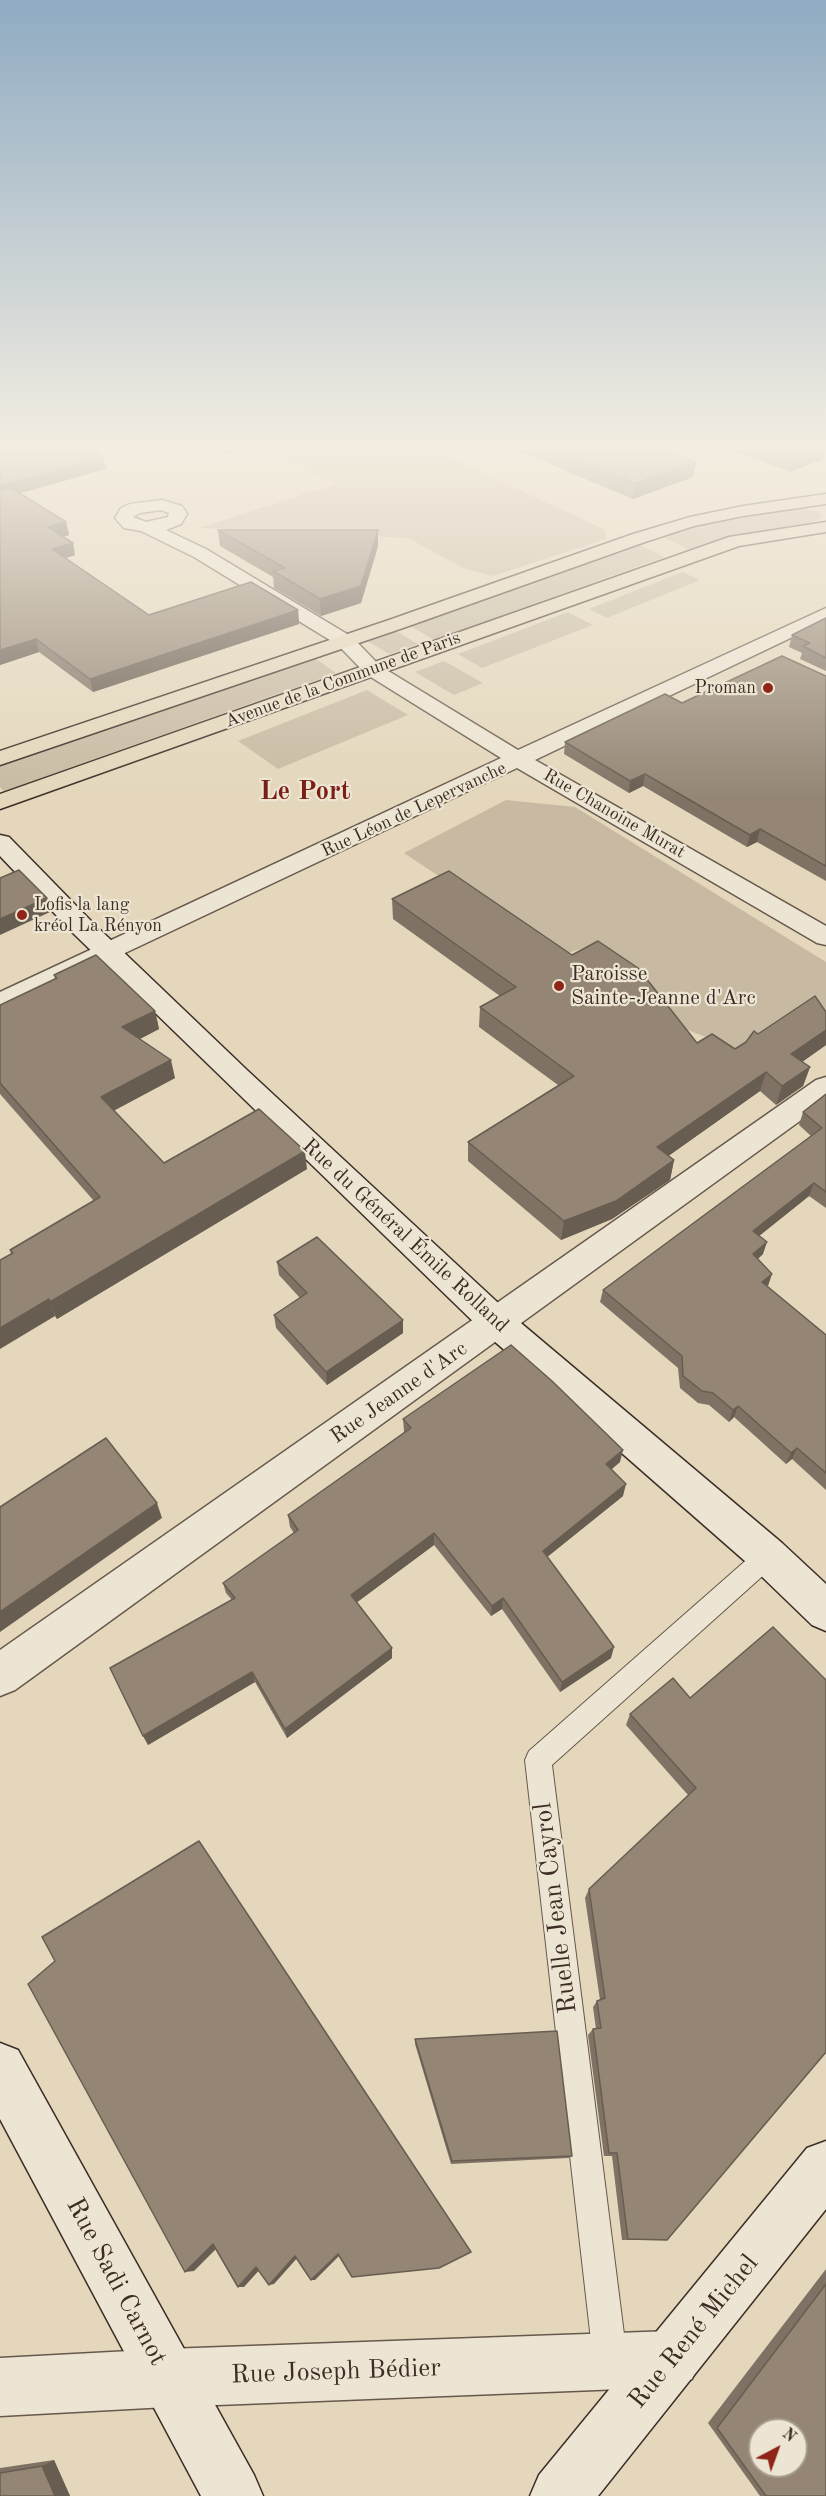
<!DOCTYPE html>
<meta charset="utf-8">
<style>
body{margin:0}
#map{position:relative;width:826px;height:2496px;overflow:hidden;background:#e4d7bc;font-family:"Old Standard TT",serif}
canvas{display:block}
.north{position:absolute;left:748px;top:2418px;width:60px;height:60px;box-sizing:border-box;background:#ede5d3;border:2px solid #a79b8e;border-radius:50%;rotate:41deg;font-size:16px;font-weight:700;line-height:24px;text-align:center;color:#3d2d26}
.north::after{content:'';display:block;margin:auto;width:21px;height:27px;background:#8f2418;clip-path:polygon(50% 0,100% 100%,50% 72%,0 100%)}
</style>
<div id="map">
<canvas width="826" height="2496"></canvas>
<div class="north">N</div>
</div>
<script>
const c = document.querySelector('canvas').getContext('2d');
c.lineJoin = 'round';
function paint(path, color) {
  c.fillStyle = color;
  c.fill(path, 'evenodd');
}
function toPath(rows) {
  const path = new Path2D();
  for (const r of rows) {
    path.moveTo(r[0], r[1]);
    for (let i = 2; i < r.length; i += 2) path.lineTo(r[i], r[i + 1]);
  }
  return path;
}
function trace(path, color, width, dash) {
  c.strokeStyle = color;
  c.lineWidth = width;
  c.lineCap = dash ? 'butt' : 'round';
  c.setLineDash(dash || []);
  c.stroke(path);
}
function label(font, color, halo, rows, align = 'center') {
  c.font = font + ' "Old Standard TT",serif';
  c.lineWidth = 4.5;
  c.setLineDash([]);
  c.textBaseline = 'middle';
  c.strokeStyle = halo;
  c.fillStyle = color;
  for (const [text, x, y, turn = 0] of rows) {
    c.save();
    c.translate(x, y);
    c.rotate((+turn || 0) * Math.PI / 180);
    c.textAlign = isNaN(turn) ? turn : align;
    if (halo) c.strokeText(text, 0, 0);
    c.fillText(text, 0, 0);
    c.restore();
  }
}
const green = toPath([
 [432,449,606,530,606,539,493,576,463,568,408,538,199,528,335,484,270,450],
 [794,507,820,512,822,517,813,522,724,538,689,550,659,535,735,517],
 [636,543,664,557,434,640,407,624],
 [682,572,700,580,607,618,589,609],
 [568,612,593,625,482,668,458,654],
 [393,629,418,644,389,654,364,639],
 [312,656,336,673,4,791,0,787,0,764],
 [444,661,483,683,454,695,415,672],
 [367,690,408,715,278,769,238,741],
 [506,800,575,807,826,962,826,1042,787,1068,677,1026,663,996,586,947,559,956,404,853]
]);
const lane = toPath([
 [768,1545,776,1548,780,1556,776,1564,552,1765,627,2358,622,2370,610,2375,598,2370,593,2358,525,1760,529,1751,760,1548,768,1545]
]);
const street = toPath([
 [162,500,182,506,187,514,181,524,166,530,206,549,352,637,380,666,518,750,826,608,826,621,535,760,826,926,826,945,817,943,517,768,0,1012,0,992,501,758,366,674,338,645,194,557,141,531,124,528,115,518,121,508,130,504,162,500],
 [161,510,169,513,168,517,146,522,133,517,140,513,161,510],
 [826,1077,826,1102,15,1690,0,1696,0,1650,816,1080,826,1077],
 [672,2331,692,2339,700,2359,692,2379,672,2387,167,2407,0,2416,0,2358,167,2349,672,2331]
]);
const secondary = toPath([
 [0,835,9,837,92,922,248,1071,509,1313,782,1543,826,1584,826,1631,812,1625,754,1569,485,1333,74,934,0,856,0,835],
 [0,2043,18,2050,254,2475,263,2496,201,2496,0,2119,0,2043],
 [826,2141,826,2209,598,2496,530,2496,539,2475,807,2148,826,2141]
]);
const primary = toPath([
 [826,494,826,504,743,516,694,526,645,542,403,628,0,765,0,751,389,620,633,534,690,517,743,506,826,494],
 [826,522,826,532,739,546,0,809,0,794,729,537,826,522]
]);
const wall = toPath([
 [0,449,103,457,106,469,20,493,66,522,69,535,63,537,75,555,66,558,149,615,298,610,299,624,93,692,39,652,0,665],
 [214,449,239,449,223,454],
 [514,449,664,449,696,462,693,477,633,499],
 [729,449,826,449,824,459,790,472],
 [218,530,378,530,378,546,361,603,321,616,274,588,273,577,220,546],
 [826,618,826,671,800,659,802,653,789,647,792,635],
 [826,676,826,881,757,842,747,847,643,786,629,793,564,754,565,742,682,703],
 [392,899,697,1043,735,1049,758,1034,826,1012,826,1045,802,1062,810,1067,803,1086,776,1105,760,1091,668,1156,674,1160,670,1180,612,1219,561,1240,468,1161,468,1142,558,1085,479,1027,480,1007,500,996,393,919],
 [54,975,155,1011,159,1029,140,1039,175,1078,114,1110,164,1163,307,1169,57,1319,11,1254,10,1250,94,1201,0,1094,0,1005,55,979],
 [826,1094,826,1208,809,1196,759,1236,763,1254,758,1259,767,1287,826,1335,826,1490,792,1459,786,1464,734,1417,729,1422,709,1405,698,1403,680,1388,678,1368,600,1302,603,1290,811,1136,799,1125,803,1112],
 [277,1262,403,1320,403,1333,327,1385,276,1328,274,1315,300,1298,279,1275],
 [403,1419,620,1462,612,1469,623,1496,547,1557,611,1658,560,1692,502,1609,491,1616,434,1545,357,1602,392,1658,287,1738,255,1682,148,1745,232,1600,226,1593,223,1583,294,1533,290,1527,288,1515,404,1432,404,1431],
 [773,1627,667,2240,622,2240,612,2156,604,2156,588,2035,593,2029,596,2029,593,2007,597,2001,600,2000,585,1898,589,1889,688,1795,626,1725,630,1714,690,1698],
 [415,2039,572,2156,568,2158,451,2164,415,2044],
 [826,2269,826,2496,760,2496,708,2423],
 [54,2460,70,2496,0,2496,0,2468]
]);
const shadedWall = toPath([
 [223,449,239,449,223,454],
 [819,449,826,449,824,459,790,472,793,459],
 [103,457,106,469,0,499,0,486],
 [696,462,693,477,633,499,635,483],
 [66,522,69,535,51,540,48,527],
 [378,530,378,546,361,603,321,616,320,599],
 [73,543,75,555,54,562,52,549],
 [298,610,299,624,93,692,90,679],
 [36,639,39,652,0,665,0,650],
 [645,774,643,786,629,793,630,781],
 [760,829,757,842,747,847,750,835],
 [47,898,50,912,0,935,0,919],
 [155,1011,159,1029,126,1046,122,1027],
 [826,1030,826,1045,785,1074,791,1054],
 [171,1060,175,1078,106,1115,101,1097],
 [810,1067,803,1086,776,1105,782,1086],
 [766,1072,760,1091,653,1167,657,1147],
 [305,1151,307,1169,57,1319,50,1302],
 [674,1160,670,1180,612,1219,561,1240,564,1221],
 [814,1183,809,1196,749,1244,753,1231],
 [767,1242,763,1254,749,1266,753,1254],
 [772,1274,768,1286,762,1282],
 [49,1299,55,1316,0,1349,0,1328],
 [403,1320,403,1333,327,1385,326,1372],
 [738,1406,734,1417,729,1422,733,1410],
 [797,1448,792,1459,786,1464,791,1453],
 [623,1450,620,1462,603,1476,606,1464],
 [626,1484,623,1496,541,1562,543,1551],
 [157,1503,162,1518,0,1632,0,1612],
 [434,1533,434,1545,352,1606,351,1595],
 [503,1598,502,1609,491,1616,492,1606],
 [614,1647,611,1658,560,1692,562,1682],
 [392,1648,392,1658,287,1738,285,1729],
 [252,1672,255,1682,148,1745,143,1736],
 [213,2244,220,2245,194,2271,185,2272],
 [338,2254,341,2254,315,2280,311,2280],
 [295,2256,299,2256,274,2284,269,2285],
 [256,2267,262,2267,244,2287,238,2287],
 [54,2460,70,2496,55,2496,42,2466]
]);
const building = toPath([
 [0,449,90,449,103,457,0,486,0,449],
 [552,449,664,449,696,462,635,483,552,449],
 [765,449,819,449,793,459,765,449],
 [11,488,66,522,48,527,73,543,52,549,149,615,251,582,298,610,90,679,36,639,0,650,0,491,11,488],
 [218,530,378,530,361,586,320,599,273,571,285,568,218,530],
 [826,618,826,658,803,646,810,643,792,635,826,618],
 [782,656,826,676,826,866,760,829,750,835,645,774,630,781,565,742,665,694,682,703,782,656],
 [19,870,47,898,0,919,0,878,19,870],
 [449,871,572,955,598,941,638,968,697,1043,712,1034,735,1049,746,1042,754,1031,758,1034,815,996,826,1012,826,1030,791,1054,810,1067,782,1086,766,1072,657,1147,674,1160,616,1201,564,1221,468,1142,574,1076,480,1007,516,987,392,899,449,871],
 [96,955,155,1011,122,1027,171,1060,101,1097,164,1163,259,1109,305,1151,50,1302,49,1299,0,1328,0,1260,13,1253,10,1250,100,1197,0,1083,0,1005,57,978,54,975,96,955],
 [826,1094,826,1192,814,1183,753,1231,767,1242,753,1254,772,1274,762,1282,826,1335,826,1473,797,1448,791,1453,738,1406,733,1410,713,1393,702,1391,683,1376,682,1356,603,1290,822,1128,803,1112,826,1094],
 [317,1237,403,1320,326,1372,274,1315,307,1293,277,1262,317,1237],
 [511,1345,552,1381,623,1450,606,1464,626,1484,543,1551,614,1647,562,1682,503,1598,492,1606,434,1533,351,1595,392,1648,285,1729,252,1672,143,1736,110,1668,235,1598,223,1583,298,1530,288,1515,411,1428,403,1419,511,1345],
 [106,1438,157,1503,0,1612,0,1507,106,1438],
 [773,1627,826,1680,826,2052,667,2240,628,2239,617,2153,609,2153,593,2029,601,2028,597,2001,605,1998,589,1889,696,1788,630,1714,673,1678,690,1698,773,1627],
 [199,1841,471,2252,439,2268,352,2277,338,2254,311,2280,295,2256,269,2285,256,2267,238,2287,213,2244,185,2272,28,1984,55,1961,42,1937,199,1841],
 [557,2031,572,2156,452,2161,415,2039,557,2031],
 [826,2284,826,2496,766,2496,717,2428,826,2284],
 [760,2430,796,2430,796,2466,760,2466,760,2430],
 [42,2466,55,2496,0,2496,0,2473,42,2466]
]);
const markers = [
 [768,688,6,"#8f2418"],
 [22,915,6,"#8f2418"],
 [559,986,6,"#8f2418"]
];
const farStreetnames = [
 ["Avenue de la Commune de Paris",343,680,-20],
 ["Rue Léon de Lepervanche",414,810,-25],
 ["Rue Chanoine Murat",614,814,30]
];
const farPoinames = [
 ["Proman",756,688],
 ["Lofis la lang",34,905,"left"],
 ["kréol La Rényon",34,926,"left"]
];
const poiNames = [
 ["Paroisse",571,974],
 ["Sainte-Jeanne d'Arc",571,998]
];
const streetNames = [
 ["Rue du Général Émile Rolland",405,1236,43],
 ["Rue Jeanne d'Arc",399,1393,-35]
];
const nearStreetnames = [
 ["Ruelle Jean Cayrol",556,1908,-97],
 ["Rue Sadi Carnot",116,2282,62],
 ["Rue René Michel",694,2332,-51],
 ["Rue Joseph Bédier",336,2372,-2]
];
const farTownnames = [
 ["Le Port",305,792]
];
paint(green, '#c8baa2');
trace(lane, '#67584c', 2);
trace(street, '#67584c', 3);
trace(secondary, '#3d2d26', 3);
trace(primary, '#3d2d26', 3);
paint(lane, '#ede5d3');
paint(street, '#ede5d3');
paint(secondary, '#ede5d3');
paint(primary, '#e4d7bc');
paint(wall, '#7f7264');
paint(shadedWall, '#685d51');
paint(building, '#948574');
trace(building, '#685d51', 1.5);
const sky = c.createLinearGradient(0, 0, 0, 799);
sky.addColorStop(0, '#8fabc2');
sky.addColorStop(0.56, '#f3ede1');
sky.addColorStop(1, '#f3ede100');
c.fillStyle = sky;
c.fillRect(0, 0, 826, 799);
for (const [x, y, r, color] of markers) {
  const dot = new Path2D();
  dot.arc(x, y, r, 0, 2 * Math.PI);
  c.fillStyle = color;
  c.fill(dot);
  trace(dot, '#ede5d3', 2);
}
label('18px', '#3d2d26', '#ede5d3', farStreetnames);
label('18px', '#3d2d26', '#ede5d3', farPoinames, 'right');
label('21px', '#3d2d26', '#ede5d3', poiNames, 'left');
label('21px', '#3d2d26', '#ede5d3', streetNames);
label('26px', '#3d2d26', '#ede5d3', nearStreetnames);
label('bold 27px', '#7a1f14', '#ede5d3', farTownnames);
</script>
